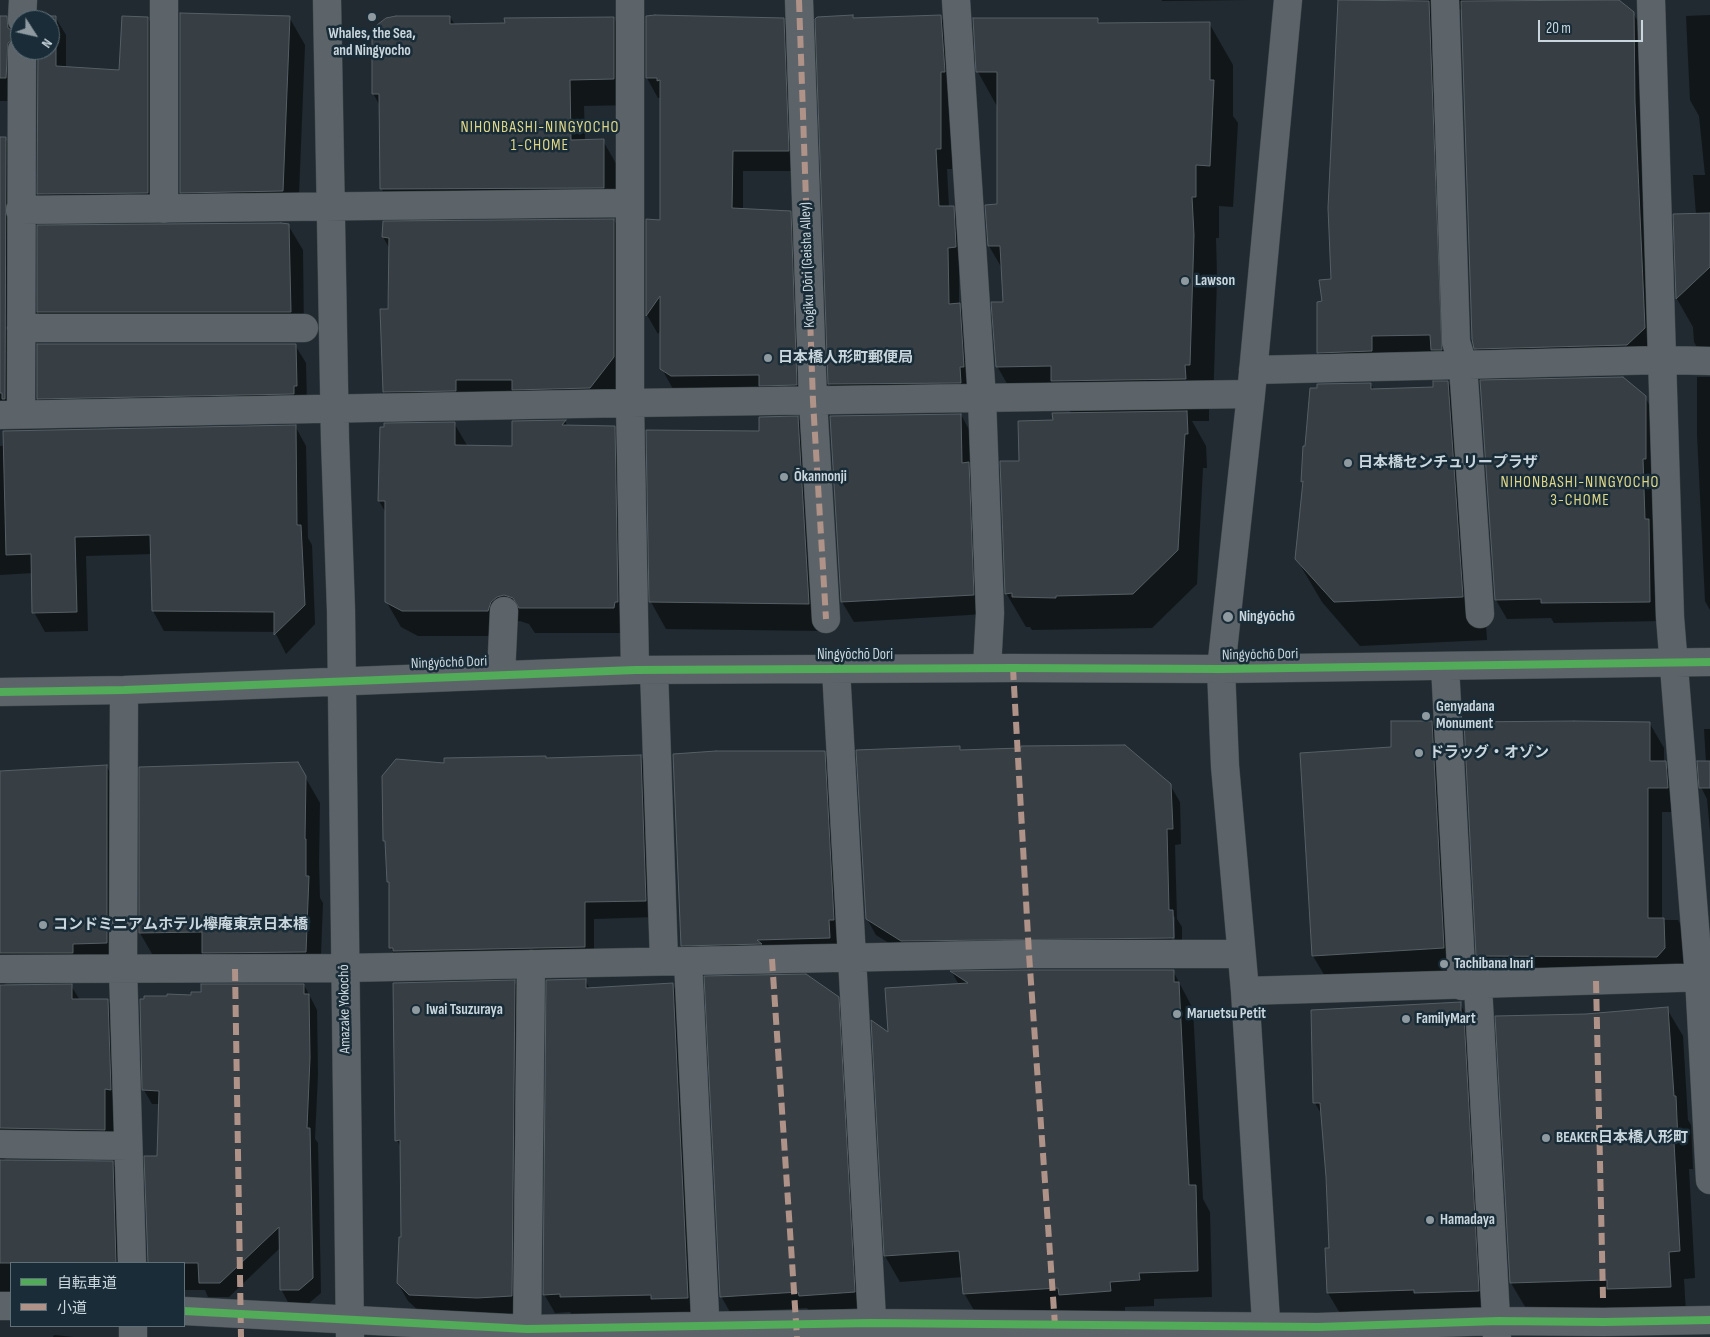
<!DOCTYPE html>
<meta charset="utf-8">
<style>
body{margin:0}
#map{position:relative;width:1710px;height:1337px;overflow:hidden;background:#202a30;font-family:"Sofia Sans Condensed","Noto Sans JP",sans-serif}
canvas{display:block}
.legend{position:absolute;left:10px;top:1262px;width:175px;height:65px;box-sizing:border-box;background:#192c37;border:1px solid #607079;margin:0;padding:6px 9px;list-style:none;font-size:15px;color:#cad6dd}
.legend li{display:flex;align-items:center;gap:10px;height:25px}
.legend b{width:25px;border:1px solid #607079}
.north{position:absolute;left:10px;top:10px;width:50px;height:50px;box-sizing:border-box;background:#192c37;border:1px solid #607079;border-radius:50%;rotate:125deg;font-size:14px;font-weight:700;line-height:20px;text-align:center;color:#cad6dd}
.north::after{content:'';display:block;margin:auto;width:18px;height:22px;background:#8e9aa0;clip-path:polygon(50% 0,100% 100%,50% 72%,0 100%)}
.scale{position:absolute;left:1538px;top:20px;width:105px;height:22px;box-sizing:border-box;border:2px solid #cad6dd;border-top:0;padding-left:6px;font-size:15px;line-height:18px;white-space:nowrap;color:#cad6dd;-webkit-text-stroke:4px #192c37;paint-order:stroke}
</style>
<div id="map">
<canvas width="1710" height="1337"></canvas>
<ul class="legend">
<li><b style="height:6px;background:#51ab58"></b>自転車道</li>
<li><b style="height:6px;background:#af9288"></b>小道</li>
</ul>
<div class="north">N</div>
<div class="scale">20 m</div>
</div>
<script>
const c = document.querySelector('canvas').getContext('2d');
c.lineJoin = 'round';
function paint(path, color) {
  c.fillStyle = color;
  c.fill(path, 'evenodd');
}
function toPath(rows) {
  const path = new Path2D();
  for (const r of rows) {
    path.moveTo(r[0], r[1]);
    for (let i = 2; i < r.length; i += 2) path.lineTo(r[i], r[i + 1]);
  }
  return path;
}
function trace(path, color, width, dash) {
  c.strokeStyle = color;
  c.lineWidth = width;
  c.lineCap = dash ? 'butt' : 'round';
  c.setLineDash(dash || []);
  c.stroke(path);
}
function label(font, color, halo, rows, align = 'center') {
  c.font = font + ' "Sofia Sans Condensed","Noto Sans JP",sans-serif';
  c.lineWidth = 5;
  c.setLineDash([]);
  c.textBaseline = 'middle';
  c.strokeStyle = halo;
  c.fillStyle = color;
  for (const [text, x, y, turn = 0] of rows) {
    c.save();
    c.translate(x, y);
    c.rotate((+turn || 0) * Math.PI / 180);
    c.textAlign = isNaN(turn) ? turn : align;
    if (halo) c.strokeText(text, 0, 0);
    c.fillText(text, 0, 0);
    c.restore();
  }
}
const shadow = toPath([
 [1162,0,1249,0,1162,1],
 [1339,0,1617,0,1633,13,1648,39,1659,353,1490,374,1476,348,1462,10,1459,9,1446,375,1333,378,1318,352,1323,302,1332,280,1329,208],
 [1710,15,1710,369,1694,342,1693,327,1677,299,1675,215,1696,214,1693,175,1705,175,1699,116,1690,100,1686,16],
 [0,17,6,17,20,39,19,101,0,101],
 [55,17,66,35,66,68,120,71,148,18,158,36,158,210,49,212,38,194,39,54,35,50,50,50,50,20,38,20],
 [289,17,305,45,298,219,197,220,181,192],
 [450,17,455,25,614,18,629,45,629,105,584,106,585,141,603,141,618,167,619,214,397,215,381,188,380,106,373,93],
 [941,17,952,37,952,169,947,169,949,207,953,207,965,227,967,267,959,267,959,305,971,325,975,387,841,404,829,384,817,19],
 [783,19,795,39,799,171,743,171,743,210,790,212,801,232,808,404,673,389,662,369,662,329,658,334,647,315,647,221,661,221,662,98,658,98,647,78],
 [1097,19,1101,25,1209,23,1233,65,1233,116,1238,123,1233,207,1219,206,1219,238,1216,238,1217,278,1213,406,1209,406,1209,421,1192,421,1206,446,1207,468,1203,468,1197,584,1152,628,1032,630,1030,627,1026,627,1006,593,1020,462,1054,421,1071,413,1068,408,1021,408,997,366,1004,303,1003,270,989,246,986,206,998,206,998,108,978,72],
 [0,138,5,138,19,162,18,423,0,417],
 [614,220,627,243,627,380,603,410,397,414,384,392,390,249,383,237],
 [288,225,303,250,304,337,53,337,38,312,38,227],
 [295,345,306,363,307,405,49,417,38,398],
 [1697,377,1710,377,1710,610,1705,601,1697,434],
 [1448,382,1473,426,1487,640,1360,646,1322,602,1296,558,1304,484,1302,481,1371,384,1374,390,1434,388],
 [1645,397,1656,417,1661,621,1554,623,1551,618,1507,619,1496,600],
 [961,415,972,435,985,614,854,622,842,602,831,417],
 [798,417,813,444,824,631,666,629,651,602,760,432],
 [565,421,568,427,614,427,629,453,629,633,535,633,529,624,520,621,512,622,503,636,418,636,401,627,386,601,386,513,379,501,454,423,468,447,513,448,513,422],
 [295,426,306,446,308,538,312,545,315,624,286,654,275,632,164,631,153,611,152,554,86,556,88,631,45,632,34,612,33,573,0,575,0,446],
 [1432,722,1453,759,1465,985,1335,993,1313,956,1302,754,1392,749],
 [1650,724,1664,748,1664,763,1679,787,1682,812,1662,812,1662,920,1678,920,1692,945,1693,958,1671,981,1492,980,1477,955],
 [1704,729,1710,729,1710,831,1707,799,1701,787,1706,762],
 [959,748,962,751,1022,749,1170,785,1180,802,1181,844,1175,845,1177,919,1182,927,1182,954,911,957,876,935,867,919],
 [1172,914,1175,917,1175,945,1172,945],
 [824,752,835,772,840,957,693,964,682,945],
 [641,756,650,773,655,917,594,919,594,964,400,964,390,947,390,885,388,881,445,764,445,760],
 [297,763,320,803,319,863,320,898,323,903,320,978,155,959,140,933],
 [107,767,122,793,122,969,8,981,3,986,71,986,80,1000,108,1000,123,1026,119,1156,7,1157,3,1161,113,1163,128,1189,129,1263,11,1263,11,1295,0,1295,0,771],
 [1173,971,1193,1009,1203,1199,1210,1212,1212,1297,1154,1299,1154,1306,1125,1307,1125,1317,979,1319,964,1293,963,1277,900,1282,885,1256,890,1035,959,985,952,972],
 [585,980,590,989,673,985,683,1003,698,1316,572,1315,570,1312,555,1313,544,1294],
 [514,981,525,999,521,1313,487,1315,420,1312,408,1301,398,1283,403,1238,401,1148,397,1140],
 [304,985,317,1010,318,1074,315,1139,318,1143,321,1293,308,1304,289,1304,281,1289,280,1248,229,1297,208,1297,205,1290,184,1290,184,1263,153,1263,160,1104,152,1104,144,1090,192,996],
 [838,998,847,1015,863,1308,809,1311,807,1308,730,1312,721,1296],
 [1460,1004,1472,1026,1490,1312,1341,1315,1328,1293,1330,1249,1322,1115,1315,1103],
 [1667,1009,1683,1036,1688,1120,1691,1125,1693,1169,1689,1169,1695,1278,1684,1279,1686,1314,1624,1316,1619,1307,1527,1310,1511,1283,1497,1017,1586,1015],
 [54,1335,74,1337,53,1337]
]);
const building = toPath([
 [1338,0,1429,1,1442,350,1431,350,1430,335,1372,336,1372,351,1317,353,1317,302,1322,301,1319,280,1331,279,1328,208,1338,0],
 [1619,0,1634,12,1635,102,1645,328,1627,345,1474,349,1472,339,1461,1,1619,0],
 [180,13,290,16,283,191,180,193,180,13],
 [655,15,784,18,789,151,733,151,732,208,791,211,797,385,759,386,759,375,671,376,660,369,660,296,646,316,646,219,660,220,660,80,657,81,657,78,646,78,646,16,655,15],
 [853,15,853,18,941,15,945,72,941,72,941,149,936,149,939,206,954,206,956,247,948,248,949,304,960,303,964,367,960,367,961,383,828,384,815,19,817,17,853,15],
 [0,16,7,16,8,28,19,35,8,43,6,78,0,78,0,16],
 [38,16,56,16,56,66,119,70,122,16,148,17,148,193,37,194,38,50,50,50,50,20,38,20,38,16],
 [396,16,450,16,450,24,505,23,504,18,614,17,614,79,570,80,571,140,604,139,604,188,380,189,379,94,372,94,372,35,377,25,386,18,396,16],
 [973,18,1098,18,1098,23,1210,22,1210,80,1214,80,1210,166,1196,165,1196,197,1192,197,1194,235,1190,365,1185,365,1186,379,1051,381,1051,366,996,367,991,302,1003,302,1000,246,988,246,985,205,997,204,997,72,976,72,973,18],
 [0,137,6,137,5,399,2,399,2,393,0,393,0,137],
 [1710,213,1710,267,1676,299,1673,214,1710,213],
 [614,219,614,357,590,388,512,390,512,380,456,380,456,391,383,392,380,309,388,309,389,238,382,237,383,221,614,219],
 [281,223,289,224,291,312,37,312,37,225,281,223],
 [37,344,296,344,297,386,294,386,294,394,37,399,37,344],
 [1623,377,1646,396,1646,459,1643,459,1645,519,1649,519,1650,602,1541,603,1541,599,1495,600,1480,380,1623,377],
 [1433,381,1448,381,1463,597,1334,602,1295,559,1303,481,1301,482,1303,446,1305,446,1310,388,1317,388,1317,384,1371,383,1371,389,1433,387,1433,381],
 [1187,411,1188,434,1185,434,1178,550,1133,594,1056,596,1056,598,1012,597,1012,593,1005,594,1000,461,1019,461,1018,421,1053,420,1052,413,1187,411],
 [961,414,962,463,969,462,974,595,841,602,830,416,961,414],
 [798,416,809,604,649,602,646,430,759,431,759,417,798,416],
 [566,420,562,425,615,426,618,602,615,602,614,608,519,608,513,598,504,595,497,597,491,602,488,611,402,611,385,602,385,501,378,501,380,427,384,427,384,423,455,422,455,445,512,446,512,421,566,420],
 [296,425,297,525,301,525,305,605,274,635,274,612,152,611,150,535,75,537,77,612,32,613,31,554,6,555,3,431,296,425],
 [1391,721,1432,721,1444,948,1312,956,1300,753,1391,747,1391,721],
 [1574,721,1650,722,1650,761,1666,761,1668,788,1648,788,1648,918,1664,918,1665,948,1657,957,1476,956,1464,722,1574,721],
 [1125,745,1171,784,1173,829,1167,829,1169,910,1173,910,1174,938,901,941,866,919,856,750,960,746,960,750,1021,748,1021,746,1125,745],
 [716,751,825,751,834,920,829,920,830,938,757,940,762,944,681,946,673,754,716,751],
 [641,755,646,901,585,902,585,947,393,951,393,948,389,948,389,882,387,882,385,841,383,841,382,776,396,759,444,763,444,758,546,756,546,758,641,755],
 [1697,761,1710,761,1710,788,1699,788,1697,761],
 [298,762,306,776,305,839,306,839,306,876,309,876,306,952,202,953,202,932,139,933,139,767,298,762],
 [107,765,107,943,73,944,73,953,0,953,0,771,107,765],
 [1029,970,1174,970,1174,982,1179,982,1189,1185,1196,1185,1198,1271,1139,1273,1140,1280,1110,1282,1111,1291,1059,1295,1058,1288,963,1294,959,1251,884,1256,871,1020,888,1032,885,988,968,983,950,971,1029,970],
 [806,974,839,997,855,1292,799,1296,798,1292,720,1297,704,976,806,974],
 [586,979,586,988,673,983,688,1298,651,1299,651,1295,560,1297,560,1294,543,1295,546,980,586,979],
 [515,980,512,1296,477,1298,409,1295,397,1283,399,1237,401,1237,400,1140,395,1141,393,983,515,980],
 [72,984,72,999,108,999,111,1090,105,1089,105,1130,0,1128,0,985,72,984],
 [201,984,304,984,304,994,309,994,310,1058,307,1128,310,1128,313,1278,299,1290,280,1290,279,1227,220,1283,199,1283,198,1263,148,1263,144,1156,157,1156,159,1091,142,1090,140,999,144,999,144,996,167,996,167,994,191,995,191,992,201,992,201,984],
 [1461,1002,1461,1017,1464,1017,1479,1291,1414,1293,1414,1290,1327,1293,1325,1248,1329,1248,1326,1177,1320,1103,1313,1103,1311,1010,1461,1002],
 [1668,1007,1674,1096,1676,1096,1678,1142,1674,1142,1680,1251,1669,1252,1671,1287,1607,1289,1607,1280,1510,1283,1495,1016,1586,1014,1668,1007],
 [0,1160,113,1161,116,1263,0,1263,0,1160]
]);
const minor = toPath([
 [327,0,335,440,341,610,350,1337],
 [630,0,630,403,635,670],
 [799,0,813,401,826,619],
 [956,0,982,399,990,613,987,668],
 [1445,0,1456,342,1463,365,1480,614],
 [1651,0,1670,617,1699,977,1710,1180],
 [22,20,23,0],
 [164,209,164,0],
 [20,210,630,203],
 [21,328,304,328],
 [1253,370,1663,360,1710,361],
 [21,414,22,50],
 [0,415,630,403,1251,394],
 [1445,666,1462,986],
 [836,669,873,1337],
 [654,670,664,961],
 [501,675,504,611],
 [124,690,123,969,132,1263],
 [0,692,124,690,635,670,1013,668,1221,669,1710,662],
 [688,961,706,1337],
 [0,969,345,968,1029,954,1240,954],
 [1478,986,1497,1337],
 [1245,991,1710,977],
 [0,1144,128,1146],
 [0,1306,11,1306],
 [184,1311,527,1329,871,1323,1318,1327,1498,1321,1604,1322,1710,1320],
 [133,1337,133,1326],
 [527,1337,531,964],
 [1267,1337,1245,991,1225,766,1221,669,1251,394,1288,0]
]);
const quiet = toPath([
 [799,0,813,401,826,619],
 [1013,668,1029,954,1055,1325],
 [772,959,797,1337],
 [235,969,241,1337],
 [1596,981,1603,1298]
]);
const cycleway = toPath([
 [0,692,124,690,635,670,1013,668,1221,669,1710,662],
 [184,1311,527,1329,871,1323,1318,1327,1498,1321,1604,1322,1710,1320]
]);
const markers = [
 [372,17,5,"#8e9aa0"],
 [1185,281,5,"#8e9aa0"],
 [768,358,5,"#8e9aa0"],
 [1348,463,5,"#8e9aa0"],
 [784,477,5,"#8e9aa0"],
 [1228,617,6,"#8e9aa0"],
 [1426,716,5,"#8e9aa0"],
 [1419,753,5,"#8e9aa0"],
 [43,925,5,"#8e9aa0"],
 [1444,964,5,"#8e9aa0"],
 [416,1010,5,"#8e9aa0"],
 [1177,1014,5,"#8e9aa0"],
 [1406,1019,5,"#8e9aa0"],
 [1546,1138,5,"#8e9aa0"],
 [1430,1220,5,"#8e9aa0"]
];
const poiNames = [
 ["Whales, the Sea,",372,34,"center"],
 ["and Ningyocho",372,51,"center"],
 ["Lawson",1195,281],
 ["日本橋人形町郵便局",778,358],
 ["日本橋センチュリープラザ",1358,463],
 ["Ōkannonji",794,477],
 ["Ningyōchō",1239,617],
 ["Genyadana",1436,707],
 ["Monument",1436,724],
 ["ドラッグ・オゾン",1429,753],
 ["コンドミニアムホテル欅庵東京日本橋",53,925],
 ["Tachibana Inari",1454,964],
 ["Iwai Tsuzuraya",426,1010],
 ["Maruetsu Petit",1187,1014],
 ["FamilyMart",1416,1019],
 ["BEAKER日本橋人形町",1556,1138],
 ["Hamadaya",1440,1220]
];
const streetNames = [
 ["Kogiku Dōri (Geisha Alley)",808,265,-92],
 ["Ningyōchō Dori",855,655],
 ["Ningyōchō Dori",1260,655,-1],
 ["Ningyōchō Dori",449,663,-2],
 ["Amazake Yokochō",345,1009,-91]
];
const neighbourhoodNames = [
 ["NIHONBASHI-NINGYOCHO",540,128],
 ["1-CHOME",540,146],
 ["NIHONBASHI-NINGYOCHO",1580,483],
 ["3-CHOME",1580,501]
];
paint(shadow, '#0007');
paint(building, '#373f44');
trace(building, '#565f65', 1);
trace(minor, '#3d464a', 29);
trace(minor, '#5c6469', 28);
trace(quiet, '#af9288', 6, [12, 6]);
trace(cycleway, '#51ab58', 8);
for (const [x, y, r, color] of markers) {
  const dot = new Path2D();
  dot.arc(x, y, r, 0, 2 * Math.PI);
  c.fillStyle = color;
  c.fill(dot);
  trace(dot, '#192c37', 2);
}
label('bold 15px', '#cad6dd', '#192c37', poiNames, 'left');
label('15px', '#cad6dd', '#192c37', streetNames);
c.letterSpacing = '1px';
label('16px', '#ded788', '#192c37', neighbourhoodNames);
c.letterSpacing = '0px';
</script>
